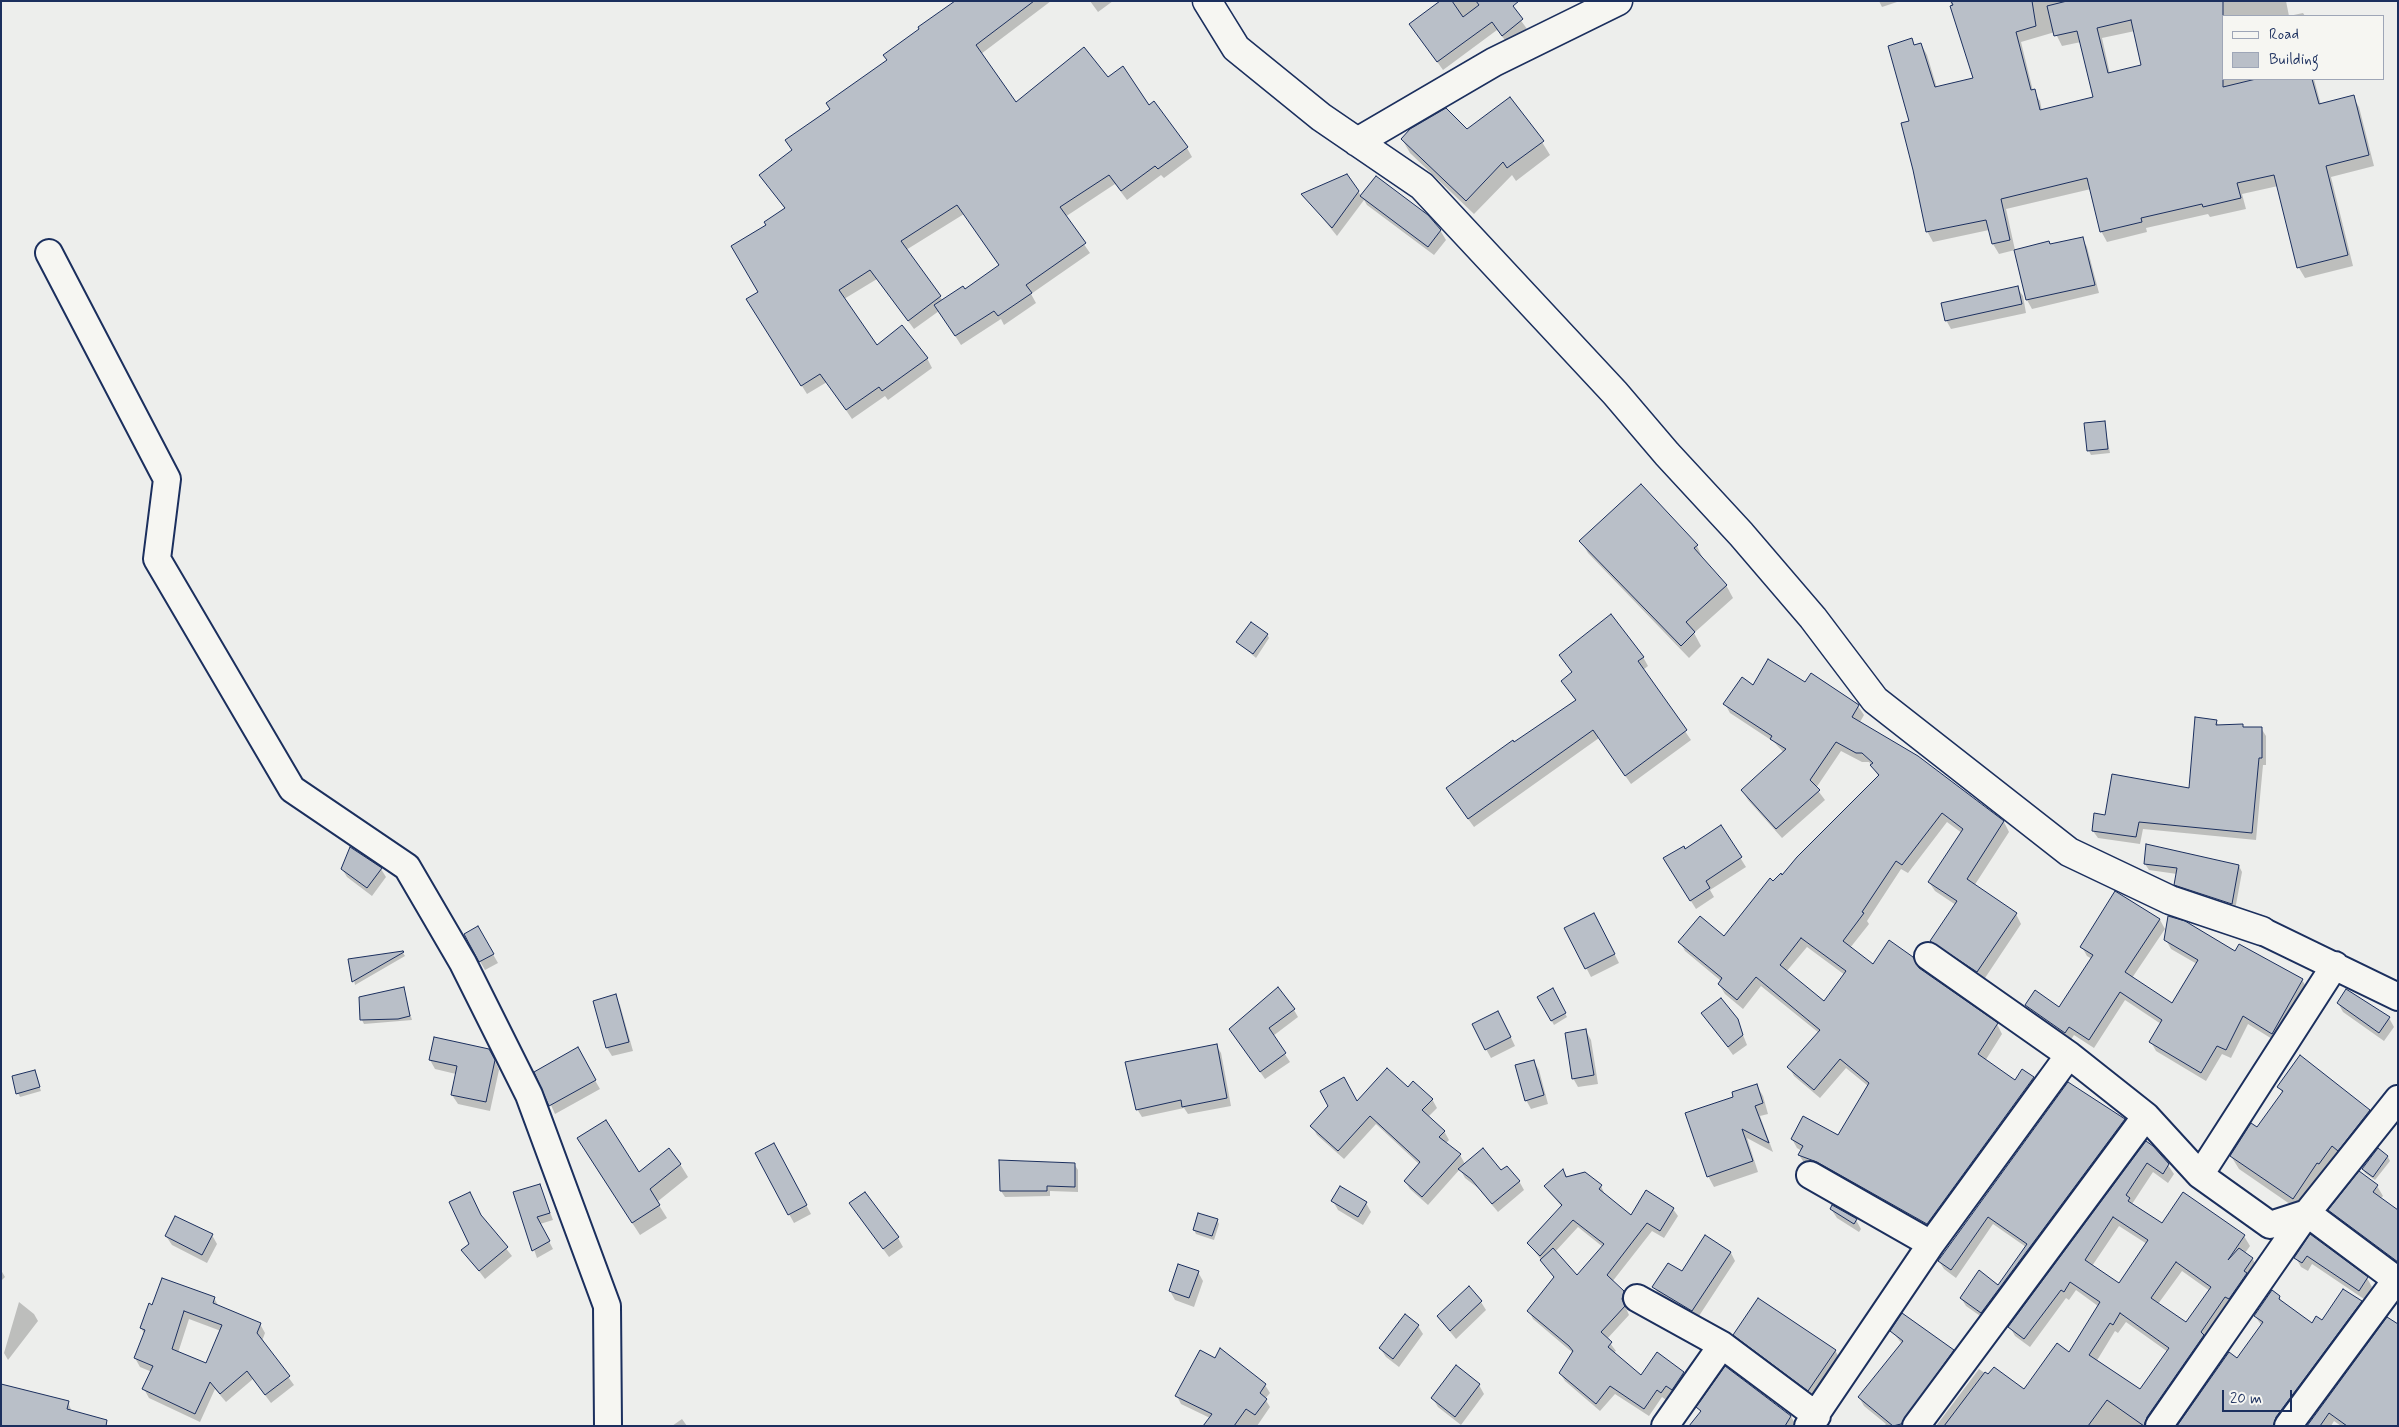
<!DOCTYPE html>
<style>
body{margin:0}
#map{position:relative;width:2399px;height:1427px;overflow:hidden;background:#edeeec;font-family:Mynerve,sans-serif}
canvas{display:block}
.frame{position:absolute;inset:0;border:2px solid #1b2f5e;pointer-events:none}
.legend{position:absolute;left:2222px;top:15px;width:162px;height:65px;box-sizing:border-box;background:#f6f6f2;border:1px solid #9ea6b7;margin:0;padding:6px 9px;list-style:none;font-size:15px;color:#1b2f5e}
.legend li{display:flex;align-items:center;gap:10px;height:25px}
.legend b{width:25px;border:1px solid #9ea6b7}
.scale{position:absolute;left:2222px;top:1390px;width:70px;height:22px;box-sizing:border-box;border:2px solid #1b2f5e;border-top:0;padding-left:6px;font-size:15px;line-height:18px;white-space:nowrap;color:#1b2f5e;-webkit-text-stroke:4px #f6f6f2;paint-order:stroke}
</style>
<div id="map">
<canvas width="2399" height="1427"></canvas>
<div class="frame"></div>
<ul class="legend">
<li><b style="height:6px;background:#f6f6f2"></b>Road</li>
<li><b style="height:14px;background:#b9bfc8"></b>Building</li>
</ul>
<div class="scale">20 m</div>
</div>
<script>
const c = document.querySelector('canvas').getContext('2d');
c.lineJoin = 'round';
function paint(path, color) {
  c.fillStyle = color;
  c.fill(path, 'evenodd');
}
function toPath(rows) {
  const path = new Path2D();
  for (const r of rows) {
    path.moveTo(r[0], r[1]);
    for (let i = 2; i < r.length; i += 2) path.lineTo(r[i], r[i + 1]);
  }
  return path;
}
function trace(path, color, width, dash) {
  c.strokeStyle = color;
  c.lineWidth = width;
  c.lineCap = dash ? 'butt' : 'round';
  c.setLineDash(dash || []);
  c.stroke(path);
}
const shadow = toPath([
 [957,1,1051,1,981,54,1015,104,1108,78,1149,107,1187,148,1192,157,1164,178,1161,175,1127,200,1115,184,1065,217,1090,253,1031,294,1036,303,1004,325,1001,319,961,345,939,311,914,329,877,279,844,299,876,347,927,358,932,368,888,400,885,396,852,419,827,382,807,394,753,308,759,292,768,226,786,210,761,175,792,152,831,110],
 [964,214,1000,266,965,290,943,301,906,250],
 [1090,1,1113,1,1098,12],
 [1442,1,1507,1,1527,29,1508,44,1497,30,1443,70,1411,25],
 [1879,1,1900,1,1882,7],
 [1950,1,2286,1,2289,16,2303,13,2305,16,2223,16,2223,79,2314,79,2321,105,2353,97,2359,107,2374,166,2331,177,2353,266,2305,278,2299,268,2278,186,2242,194,2246,209,2210,217,2208,214,2146,228,2147,232,2107,242,2101,231,2091,189,2006,209,2015,250,1999,254,1993,244,1989,230,1933,242,1927,231,1915,169,1910,122,1912,40,1915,46,1921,44,1927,55,1937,88,1974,79],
 [2135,31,2143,66,2110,74,2102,38],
 [2055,32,2062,46,2081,42,2094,98,2042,111,2040,101,2033,91,2021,42],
 [1467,131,1542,142,1550,155,1516,181,1512,175,1474,214,1410,153,1402,139],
 [1358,191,1362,197,1440,230,1446,240,1434,255,1367,205,1364,200,1337,236,1303,194],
 [2082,238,2087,247,2099,293,2032,309,2027,300,2050,245],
 [2017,287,2023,296,2026,313,1951,329,1946,320],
 [2104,422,2110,453,2091,455,2089,451],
 [1641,485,1697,546,1703,559,1726,585,1733,598,1694,633,1701,646,1689,658,1588,553,1581,541],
 [1267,634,1269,638,1256,658,1238,642],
 [1560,655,1643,657,1648,666,1643,670,1691,740,1631,784,1599,738,1474,827,1452,797,1514,744,1576,701,1562,681,1573,673],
 [1805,684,1858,706,1864,715,1860,722,1917,757,2004,822,2009,832,1974,886,2016,914,2021,924,1983,981,1937,951,1932,941,1956,905,1935,891,1929,882,1962,833,1947,822,1908,873,1901,869,1867,921,1869,924,1850,948,1873,965,1919,970,1997,1024,2002,1034,1985,1061,2015,1081,2022,1071,2033,1078,2039,1087,1932,1233,1805,1164,1799,1155,1802,1151,1797,1148,1792,1139,1838,1137,1868,1086,1846,1068,1820,1098,1794,1076,1789,1067,1819,1033,1761,986,1743,1009,1725,994,1719,984,1721,981,1685,951,1680,942,1724,938,1773,883,1783,877,1879,777,1869,762,1862,762,1841,751,1816,788,1825,800,1782,838,1748,800,1742,790,1784,753,1774,742,1730,713,1725,704,1753,686],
 [1807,947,1845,975,1824,1002,1786,972],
 [2216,721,2219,726,2242,726,2244,728,2261,728,2266,736,2266,765,2263,765,2256,840,2143,829,2140,844,2098,838,2093,831,2106,816,2190,790],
 [1721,827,1746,867,1710,890,1714,897,1696,909,1670,868,1685,850],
 [351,849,381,869,386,877,372,896,347,877,342,869],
 [2145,864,2239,866,2242,872,2235,910,2179,891,2175,884,2177,874,2149,870],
 [2115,893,2160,920,2165,929,2132,978,2173,1005,2197,964,2171,949,2166,940,2236,953,2302,980,2307,988,2277,1042,2248,1024,2231,1058,2222,1054,2206,1081,2156,1051,2151,1042,2161,1024,2125,1000,2094,1048,2074,1035,2070,1041,2031,1014,2026,1006,2059,1008,2092,959,2087,956,2082,947],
 [1599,923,1619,963,1591,977,1566,929],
 [478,928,498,963,485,970,465,935],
 [403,953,405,956,355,985,350,960],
 [403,989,412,1020,364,1024,362,1020],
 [1552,990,1567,1017,1554,1025,1539,998],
 [615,996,620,1005,633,1051,612,1056,607,1048],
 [2338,1003,2389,1018,2394,1027,2384,1041,2343,1012],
 [1294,1010,1298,1017,1273,1036,1290,1062,1265,1079,1236,1037],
 [1703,1013,1737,1020,1747,1045,1733,1055],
 [1503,1021,1515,1046,1491,1058,1486,1049],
 [1586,1031,1591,1040,1598,1084,1578,1087,1573,1078],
 [435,1038,494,1059,499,1070,490,1111,458,1104,452,1095,456,1074,435,1069,430,1060],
 [1216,1045,1221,1053,1231,1106,1188,1114,1184,1108,1142,1117,1137,1109],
 [577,1049,600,1089,555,1114,536,1072],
 [1534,1062,1539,1070,1548,1104,1531,1109,1526,1100],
 [34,1071,41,1091,20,1097,18,1093],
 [2068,1084,2124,1120,2129,1128,1986,1320,1966,1306,1961,1298,1999,1286,2026,1247,1993,1224,1956,1278,1944,1269,1939,1261],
 [1757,1086,1763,1096,1768,1114,1760,1116,1773,1152,1747,1138,1758,1172,1714,1187,1708,1176,1735,1098],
 [2279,1087,2369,1111,2376,1124,2300,1211,2239,1169,2231,1156,2257,1129,2283,1094],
 [1408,1088,1432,1099,1437,1108,1428,1117,1444,1131,1449,1140,1446,1143,1460,1155,1465,1164,1501,1172,1519,1181,1524,1190,1498,1212,1478,1188,1465,1178,1460,1169,1428,1205,1410,1189,1405,1181,1419,1164,1376,1124,1344,1159,1317,1135,1312,1126,1357,1103],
 [2146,1143,2168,1165,2174,1174,2168,1183,2153,1172,2132,1204,2162,1224,2183,1194,2244,1236,2250,1246,2245,1253,2252,1258,2258,1268,2152,1426,1936,1426,1979,1369,1989,1376,2025,1391,2069,1354,2098,1306,2076,1290,2069,1300,2066,1298,2030,1347,2015,1336,2010,1327],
 [2119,1226,2147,1244,2120,1284,2092,1266],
 [2182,1271,2210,1291,2186,1324,2158,1304],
 [2126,1322,2168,1352,2140,1391,2096,1362,2115,1331,2118,1333],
 [586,1152,639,1174,680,1164,688,1177,657,1202,667,1218,640,1235],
 [778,1153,811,1214,794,1223,789,1214],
 [2388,1157,2390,1161,2375,1180,2365,1173,2363,1169],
 [1074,1164,1078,1170,1078,1192,1050,1191,1050,1196,1005,1197,1001,1191],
 [1563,1170,1567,1177,1585,1174,1601,1186,1605,1195,1631,1216,1673,1209,1678,1216,1664,1238,1652,1231,1612,1282,1623,1291,1628,1300,1626,1308,1629,1315,1607,1339,1616,1351,1613,1353,1641,1376,1658,1354,1683,1373,1688,1381,1677,1397,1671,1393,1666,1400,1662,1397,1649,1416,1615,1394,1600,1411,1565,1381,1560,1373,1573,1353,1533,1319,1529,1311,1555,1278,1529,1244,1562,1207,1545,1187],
 [1578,1227,1603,1247,1577,1277,1555,1252],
 [540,1185,553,1220,540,1224,553,1249,537,1258,514,1193],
 [2377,1186,2383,1196,2380,1199,2398,1212,2398,1267,2336,1221,2330,1210],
 [1333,1201,1366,1203,1371,1212,1363,1225,1338,1210],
 [1831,1209,1856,1220,1861,1229,1859,1232,1837,1218],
 [856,1212,898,1238,903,1247,889,1257],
 [482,1218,512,1256,485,1279,463,1250,470,1244],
 [1217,1220,1219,1224,1214,1240,1196,1234,1194,1230],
 [212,1235,217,1244,207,1263,172,1245,166,1236],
 [1706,1236,1731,1253,1735,1261,1697,1319,1659,1295,1654,1287,1682,1273],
 [2311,1236,2367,1278,2372,1287,2364,1299,2312,1264,2308,1271,2301,1267,2296,1258],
 [1,1270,5,1277,1,1281],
 [1198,1272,1203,1281,1194,1307,1175,1300,1170,1291],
 [2279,1297,2282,1303,2312,1324,2322,1322,2361,1302,2366,1311,2281,1426,2179,1426,2238,1360,2262,1326,2255,1316],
 [214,1298,219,1307,260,1324,265,1333,262,1341,294,1385,271,1403,253,1379,226,1402,215,1389,200,1422,149,1398,144,1389,152,1372,140,1367,135,1358,145,1335,141,1328,153,1306],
 [189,1319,221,1331,207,1365,178,1353],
 [19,1302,34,1314,38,1321,8,1360,4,1353],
 [1481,1302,1486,1310,1456,1339,1438,1317],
 [1418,1326,1423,1334,1399,1367,1386,1357,1380,1348],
 [2398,1326,2398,1426,2341,1426,2334,1421,2331,1426,2308,1426],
 [1892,1331,1953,1351,1958,1360,1910,1426,1884,1426,1886,1424,1864,1406,1859,1397,1902,1344],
 [1735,1335,1835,1350,1840,1359,1814,1399,1740,1344],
 [1220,1350,1265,1385,1270,1393,1265,1399,1270,1407,1257,1426,1204,1426,1210,1418,1181,1404,1177,1396,1216,1360],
 [1479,1385,1484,1394,1461,1425,1438,1407,1433,1399],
 [68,1402,72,1412,1,1426],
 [1698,1407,1791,1416,1796,1426,1691,1426,1701,1413],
 [682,1419,687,1426,672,1426]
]);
const building = toPath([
 [955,1,1034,1,976,45,1016,102,1084,47,1108,77,1123,66,1149,105,1154,101,1188,147,1158,169,1155,166,1121,191,1109,175,1060,207,1086,243,1026,285,1032,293,998,316,994,311,955,336,934,305,963,286,965,289,999,265,957,205,901,241,941,296,908,321,870,270,839,290,877,345,902,325,928,358,882,391,879,387,846,410,820,374,801,386,746,299,758,292,731,246,766,225,764,222,785,208,759,175,792,150,785,140,830,109,826,103,887,60,883,55,919,29,918,27,955,1],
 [1440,1,1452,1,1463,17,1479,5,1476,1,1519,1,1513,6,1523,19,1502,36,1492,22,1437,62,1409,24,1440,1],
 [1951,1,2032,1,2036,26,2016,32,2031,90,2035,89,2040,110,2093,97,2077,31,2054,36,2047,6,2067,1,2223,1,2223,87,2256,79,2312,79,2319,104,2354,95,2369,155,2326,166,2348,255,2297,268,2274,175,2237,183,2241,198,2203,207,2202,204,2141,218,2142,222,2100,232,2087,178,2001,199,2010,240,1992,244,1986,220,1926,232,1913,170,1901,123,1909,121,1888,46,1912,38,1914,45,1921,43,1935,87,1973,78,1950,6,1953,5,1951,1],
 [2131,20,2141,65,2108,73,2097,28,2131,20],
 [1510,97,1544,141,1507,168,1503,162,1466,201,1401,139,1410,129,1446,108,1467,129,1510,97],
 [1347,174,1359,191,1332,228,1301,194,1347,174],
 [1376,176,1428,215,1441,230,1428,247,1360,196,1376,176],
 [2083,237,2095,285,2026,300,2014,250,2049,241,2050,244,2083,237],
 [2018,286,2022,304,1945,321,1941,303,2018,286],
 [2105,421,2108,449,2087,451,2084,423,2105,421],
 [1641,484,1698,545,1694,548,1727,585,1686,622,1695,632,1681,646,1579,541,1641,484],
 [1611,614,1644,657,1638,661,1687,730,1625,776,1593,730,1468,819,1446,788,1513,740,1514,742,1576,700,1561,681,1572,672,1559,655,1611,614],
 [1251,622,1268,634,1253,654,1236,642,1251,622],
 [1768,659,1805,682,1811,673,1859,705,1852,717,1918,756,2004,821,1967,879,2017,913,1977,972,1930,941,1957,901,1928,882,1963,829,1942,813,1902,865,1896,861,1862,912,1864,913,1843,941,1873,964,1889,940,1913,957,1919,968,1998,1023,1978,1054,2015,1080,2022,1069,2034,1077,1927,1224,1817,1162,1798,1155,1803,1146,1791,1139,1803,1116,1838,1135,1869,1083,1840,1059,1814,1090,1787,1067,1820,1030,1756,977,1737,1000,1718,984,1722,978,1678,942,1700,916,1724,936,1770,878,1773,881,1781,873,1782,875,1797,857,1879,775,1870,765,1873,763,1862,753,1856,753,1836,742,1810,780,1820,790,1776,829,1741,790,1786,749,1770,739,1772,736,1723,704,1742,677,1753,685,1768,659],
 [1801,938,1846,971,1824,1001,1780,965,1801,938],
 [2195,717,2217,720,2216,725,2243,724,2243,727,2262,727,2262,758,2259,758,2252,833,2139,822,2136,837,2092,831,2094,813,2105,815,2112,774,2189,788,2195,717],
 [1721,825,1742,857,1706,881,1710,888,1690,901,1663,858,1684,846,1685,849,1721,825],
 [2146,844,2239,865,2232,904,2174,885,2177,868,2144,864,2146,844],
 [350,847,382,868,367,888,341,869,350,847],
 [2115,891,2160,919,2125,972,2172,1003,2198,960,2164,940,2168,916,2185,921,2235,951,2239,944,2303,979,2272,1034,2243,1016,2226,1050,2217,1046,2201,1073,2149,1042,2162,1020,2120,992,2089,1040,2069,1027,2065,1033,2025,1005,2035,990,2059,1007,2093,955,2080,947,2115,891],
 [1594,913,1615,954,1585,969,1564,928,1594,913],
 [478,926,494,954,479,962,464,934,478,926],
 [403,951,404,952,352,982,348,959,403,951],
 [404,987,410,1016,398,1019,360,1020,359,997,404,987],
 [1278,987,1295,1009,1269,1028,1286,1053,1260,1072,1229,1029,1278,987],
 [1553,988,1566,1013,1551,1021,1537,997,1553,988],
 [2346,989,2390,1017,2379,1033,2337,1003,2346,989],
 [616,994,629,1042,606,1048,593,1001,616,994],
 [1721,998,1738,1019,1743,1035,1728,1047,1701,1013,1721,998],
 [1498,1011,1511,1037,1485,1050,1472,1024,1498,1011],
 [1586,1029,1594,1075,1572,1079,1565,1033,1586,1029],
 [434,1037,489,1049,495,1060,486,1102,451,1095,457,1066,429,1060,434,1037],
 [1217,1044,1227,1098,1182,1107,1181,1100,1136,1110,1125,1062,1217,1044],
 [578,1047,596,1080,549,1106,534,1072,578,1047],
 [2300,1055,2370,1110,2338,1151,2332,1146,2319,1164,2317,1163,2293,1199,2230,1156,2251,1123,2257,1127,2283,1091,2277,1087,2300,1055],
 [1534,1060,1544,1095,1525,1101,1515,1065,1534,1060],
 [1387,1068,1408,1087,1413,1081,1433,1099,1422,1110,1445,1131,1439,1137,1461,1154,1422,1197,1404,1181,1420,1162,1370,1116,1338,1151,1310,1126,1328,1106,1320,1091,1344,1077,1357,1101,1387,1068],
 [35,1070,40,1087,16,1094,12,1076,35,1070],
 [2068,1082,2125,1119,1981,1313,1960,1298,1979,1270,1998,1285,2027,1244,1988,1217,1951,1270,1938,1261,2068,1082],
 [1757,1084,1763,1103,1755,1106,1769,1143,1742,1129,1753,1161,1707,1177,1685,1113,1733,1097,1732,1092,1757,1084],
 [606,1120,639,1172,669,1148,681,1164,650,1189,660,1205,632,1223,577,1138,606,1120],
 [2146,1141,2153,1146,2169,1164,2163,1174,2147,1163,2126,1195,2130,1198,2128,1201,2162,1223,2183,1192,2245,1235,2228,1260,2239,1248,2253,1258,2244,1271,2247,1273,2229,1299,2225,1297,2201,1332,2204,1335,2147,1417,2144,1426,2107,1400,2088,1426,1944,1426,1985,1372,1988,1374,1994,1367,2024,1389,2057,1343,2069,1352,2100,1302,2070,1282,2064,1292,2061,1290,2024,1339,2008,1327,2146,1141],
 [2113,1217,2148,1240,2119,1283,2085,1260,2113,1217],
 [2176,1262,2211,1287,2186,1322,2151,1298,2176,1262],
 [2120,1313,2169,1348,2140,1389,2089,1355,2110,1323,2113,1325,2120,1313],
 [774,1143,807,1205,788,1215,755,1153,774,1143],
 [1483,1148,1501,1170,1507,1166,1520,1181,1492,1204,1471,1179,1458,1169,1483,1148],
 [2378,1148,2388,1156,2373,1177,2362,1169,2378,1148],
 [999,1160,1075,1163,1075,1187,1047,1186,1047,1191,1000,1191,999,1160],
 [1563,1169,1566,1177,1585,1172,1602,1185,1599,1189,1631,1215,1646,1190,1674,1208,1660,1231,1647,1223,1607,1275,1624,1291,1622,1299,1625,1306,1601,1332,1612,1342,1608,1347,1641,1375,1657,1352,1684,1372,1672,1390,1666,1386,1661,1393,1657,1390,1644,1409,1610,1386,1596,1404,1559,1373,1573,1351,1569,1346,1527,1311,1554,1277,1540,1260,1553,1248,1577,1275,1604,1244,1573,1220,1540,1256,1527,1243,1562,1205,1544,1186,1563,1169],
 [2359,1171,2378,1185,2373,1192,2398,1210,2398,1262,2328,1210,2359,1171],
 [540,1184,550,1213,537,1217,550,1241,532,1251,513,1192,540,1184],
 [1340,1186,1367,1202,1358,1217,1331,1201,1340,1186],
 [470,1192,481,1215,508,1247,479,1271,461,1250,469,1244,449,1202,470,1192],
 [865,1192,899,1237,883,1249,849,1203,865,1192],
 [1832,1205,1857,1219,1854,1224,1830,1209,1832,1205],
 [1198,1213,1218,1219,1212,1236,1193,1230,1198,1213],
 [175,1216,213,1234,202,1255,165,1236,175,1216],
 [2310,1234,2368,1277,2359,1291,2307,1256,2302,1263,2294,1258,2310,1234],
 [1705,1235,1731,1252,1692,1311,1652,1287,1668,1263,1682,1271,1705,1235],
 [1178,1264,1199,1271,1189,1298,1169,1291,1178,1264],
 [162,1278,215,1297,213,1303,261,1323,257,1333,290,1376,265,1395,247,1371,220,1394,210,1382,195,1414,142,1389,153,1366,134,1358,145,1330,140,1328,149,1303,152,1305,162,1278],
 [184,1311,222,1325,206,1363,172,1349,184,1311],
 [1469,1286,1482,1301,1450,1331,1437,1316,1469,1286],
 [2343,1289,2362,1301,2276,1417,2273,1426,2177,1426,2229,1352,2237,1358,2263,1322,2254,1316,2272,1290,2280,1296,2279,1299,2312,1323,2316,1316,2322,1320,2343,1289],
 [1758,1298,1836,1350,1808,1391,1733,1335,1758,1298],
 [1902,1313,1954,1350,1901,1424,1893,1426,1858,1397,1903,1341,1890,1331,1902,1313],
 [1405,1314,1419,1325,1393,1359,1379,1348,1405,1314],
 [2387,1317,2398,1324,2398,1426,2347,1426,2329,1413,2320,1426,2307,1426,2387,1317],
 [1220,1348,1266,1384,1260,1393,1267,1399,1255,1415,1246,1409,1234,1426,1203,1426,1212,1414,1175,1396,1200,1350,1215,1358,1220,1348],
 [1456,1365,1480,1384,1455,1417,1431,1398,1456,1365],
 [1725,1366,1791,1416,1785,1426,1689,1426,1701,1411,1696,1407,1725,1366],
 [1,1384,69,1401,67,1409,107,1420,106,1426,1,1426,1,1384]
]);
const street = toPath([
 [49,253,167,479,157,559,292,789,407,867,463,963,529,1095,607,1306,608,1426],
 [2262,931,2398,997],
 [1928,956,2069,1055,2146,1116,2200,1175,2270,1225,2307,1213,2398,1281],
 [1810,1175,1931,1244],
 [2200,1175,2335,965],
 [1637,1298,1722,1345,1817,1416],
 [1665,1426,1722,1345],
 [1808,1426,1931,1244,2069,1055],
 [1916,1426,2146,1116],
 [2159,1426,2307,1213,2398,1099],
 [2288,1426,2396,1280]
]);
const secondary = toPath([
 [1207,1,1236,48,1321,117,1422,186,1615,393,1667,454,1741,534,1813,618,1875,700,2069,852,2170,900,2262,931],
 [1357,142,1494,62,1618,1]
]);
paint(shadow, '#0003');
paint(building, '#b9bfc8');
trace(building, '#1b2f5e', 1);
trace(street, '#1b2f5e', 30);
trace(secondary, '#1b2f5e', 31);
trace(street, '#f6f6f2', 26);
trace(secondary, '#f6f6f2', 28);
</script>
